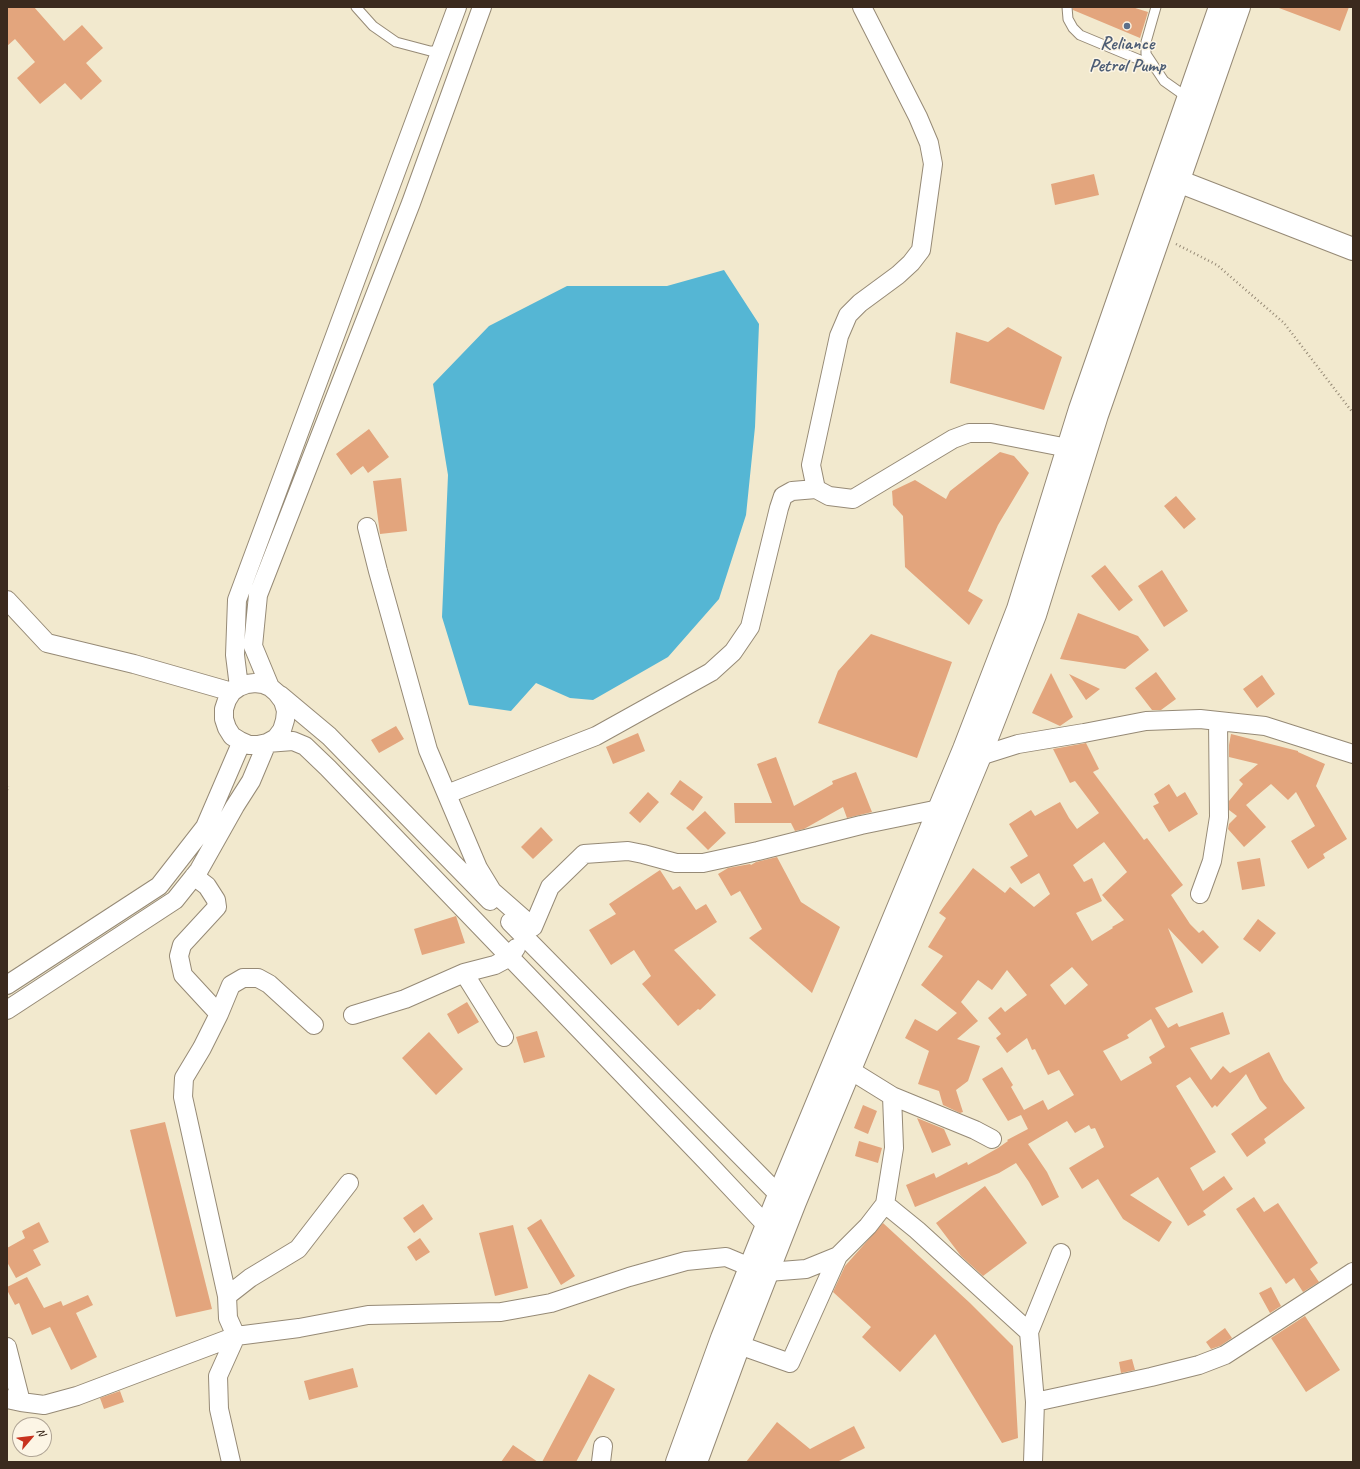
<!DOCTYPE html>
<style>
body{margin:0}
#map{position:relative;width:1360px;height:1469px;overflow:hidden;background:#f2e9ce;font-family:Caveat,sans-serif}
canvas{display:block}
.frame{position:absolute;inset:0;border:8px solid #3b2a1e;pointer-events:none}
.north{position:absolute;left:12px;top:1417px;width:40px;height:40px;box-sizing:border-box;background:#fcf5e5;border:1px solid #afa495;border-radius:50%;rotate:62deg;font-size:11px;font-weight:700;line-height:16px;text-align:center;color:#3b2a1e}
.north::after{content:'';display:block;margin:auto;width:14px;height:18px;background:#c8321e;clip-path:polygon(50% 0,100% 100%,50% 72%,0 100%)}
</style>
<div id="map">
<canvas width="1360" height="1469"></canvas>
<div class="frame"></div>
<div class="north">N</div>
</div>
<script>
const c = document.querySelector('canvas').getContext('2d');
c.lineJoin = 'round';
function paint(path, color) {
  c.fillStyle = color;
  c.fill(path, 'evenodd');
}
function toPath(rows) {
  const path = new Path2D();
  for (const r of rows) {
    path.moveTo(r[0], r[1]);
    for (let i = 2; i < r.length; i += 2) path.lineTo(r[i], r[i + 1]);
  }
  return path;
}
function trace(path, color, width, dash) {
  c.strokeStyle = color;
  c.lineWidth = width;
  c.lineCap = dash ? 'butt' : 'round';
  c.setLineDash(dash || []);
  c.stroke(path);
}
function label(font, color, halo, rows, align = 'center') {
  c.font = font + ' Caveat,sans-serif';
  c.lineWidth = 3;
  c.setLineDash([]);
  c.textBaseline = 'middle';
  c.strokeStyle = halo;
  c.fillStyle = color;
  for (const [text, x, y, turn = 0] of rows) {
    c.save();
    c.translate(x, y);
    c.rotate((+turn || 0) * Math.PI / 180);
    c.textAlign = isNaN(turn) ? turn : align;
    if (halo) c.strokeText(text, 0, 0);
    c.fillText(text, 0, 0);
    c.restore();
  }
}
const water = toPath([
 [724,270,759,324,755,427,746,515,719,599,668,657,593,700,570,698,536,683,511,711,469,705,442,617,448,475,433,384,489,326,567,286,667,286]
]);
const building = toPath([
 [7,7,34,7,64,41,82,25,103,48,86,63,102,81,81,100,65,83,40,104,17,78,35,62,15,39,7,46],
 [1073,7,1132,7,1148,12,1140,38,1073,10],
 [1280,7,1349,7,1340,31,1279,8],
 [1094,174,1099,195,1055,205,1051,184],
 [1008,327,1062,357,1044,410,950,383,956,332,988,342],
 [369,429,389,457,368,473,363,466,351,475,336,454],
 [1000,452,1014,456,1029,473,998,525,968,591,983,600,969,625,905,567,903,516,893,505,892,491,915,480,946,499,950,491],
 [401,478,407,531,380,534,373,481],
 [1176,496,1196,519,1184,529,1164,506],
 [1105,565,1133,600,1119,611,1091,576],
 [1162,570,1188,611,1164,627,1138,586],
 [1078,613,1138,636,1149,650,1125,669,1060,659],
 [871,634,952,662,917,758,818,723,838,671],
 [1156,672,1176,699,1161,710,1152,710,1135,688],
 [1051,673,1073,717,1060,726,1032,713],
 [1069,674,1100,689,1086,700],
 [1262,675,1275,694,1257,708,1243,689],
 [396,726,404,739,379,753,371,740],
 [638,733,645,751,613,764,606,747],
 [1231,734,1298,751,1298,752,1325,764,1316,786,1347,839,1323,854,1325,858,1308,869,1291,841,1315,826,1296,792,1288,800,1271,784,1246,805,1266,827,1244,847,1228,829,1229,824,1237,816,1229,810,1229,801,1243,784,1239,780,1258,764,1229,757,1229,745],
 [1086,743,1099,769,1093,772,1144,840,1147,838,1183,885,1171,895,1173,898,1190,924,1199,933,1203,930,1219,947,1202,964,1168,928,1193,992,1155,1008,1168,1028,1177,1023,1179,1027,1223,1012,1230,1034,1190,1048,1211,1080,1223,1066,1230,1073,1269,1052,1284,1081,1305,1108,1264,1139,1266,1143,1247,1157,1231,1134,1267,1108,1260,1100,1246,1074,1217,1107,1215,1105,1212,1108,1190,1077,1176,1086,1216,1152,1190,1168,1203,1191,1224,1176,1233,1189,1203,1211,1206,1215,1188,1226,1158,1177,1130,1195,1172,1222,1159,1242,1123,1219,1098,1179,1082,1189,1069,1168,1104,1147,1095,1128,1091,1129,1089,1125,1075,1133,1067,1121,1028,1144,1047,1172,1059,1197,1042,1206,1029,1182,1016,1163,999,1173,915,1207,906,1185,934,1173,936,1178,967,1162,968,1165,998,1148,1008,1141,1007,1140,1028,1129,1021,1115,1008,1121,982,1079,1002,1067,1013,1085,1011,1087,1024,1110,1043,1100,1048,1110,1074,1095,1059,1070,1048,1075,1035,1049,1032,1050,1027,1038,1007,1053,996,1038,1001,1034,988,1018,1001,1007,1005,1012,1027,995,1007,970,992,990,978,980,961,1002,978,1021,957,1039,980,1046,968,1081,956,1090,963,1112,960,1113,943,1105,939,1091,918,1084,929,1051,905,1038,915,1019,937,1031,957,1013,921,985,943,956,928,947,946,918,939,913,973,868,1005,893,1010,887,1034,907,1050,894,1039,873,1021,884,1010,867,1028,856,1009,824,1031,810,1035,816,1060,802,1069,818,1077,829,1099,813,1075,781,1070,783,1053,749],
 [1104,842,1127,872,1102,895,1124,920,1112,927,1113,928,1092,941,1076,913,1102,901,1092,878,1084,882,1073,865],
 [1072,967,1088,985,1065,1005,1050,985],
 [1151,1019,1165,1047,1149,1057,1152,1063,1121,1081,1103,1051,1129,1038,1127,1035],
 [776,757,794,806,833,784,832,781,856,772,872,812,847,818,843,807,804,829,795,831,791,823,735,823,734,803,772,803,757,764],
 [680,780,703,797,693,811,670,794],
 [1169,784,1177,797,1185,792,1198,814,1169,832,1153,806,1159,803,1154,794],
 [648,792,659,802,640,823,629,813],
 [705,811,726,833,708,850,686,828],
 [541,827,553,840,533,859,521,847],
 [777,857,801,902,840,927,812,993,749,938,762,929,740,891,731,896,718,874,728,868,750,864,751,865,756,862],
 [1260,858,1265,886,1242,890,1237,862],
 [660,870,673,890,680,886,696,910,706,904,717,922,674,950,716,995,700,1010,698,1009,678,1026,642,984,651,976,634,950,611,965,589,930,616,914,609,904],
 [456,916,465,943,422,955,414,929],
 [1258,919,1276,933,1260,952,1243,939],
 [467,1002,479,1022,458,1034,447,1014],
 [537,1031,545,1057,524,1063,516,1037],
 [429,1032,463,1069,436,1095,402,1058],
 [863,1105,877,1111,868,1134,854,1128],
 [917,1118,944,1129,951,1145,932,1153],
 [165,1122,212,1309,176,1317,130,1130],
 [859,1141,882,1148,878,1163,855,1156],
 [985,1186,1027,1243,983,1276,961,1256,936,1223],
 [1254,1197,1264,1212,1278,1203,1318,1263,1310,1269,1319,1282,1303,1292,1294,1278,1286,1284,1236,1209],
 [423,1204,433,1219,414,1233,403,1218],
 [541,1219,575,1276,561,1285,527,1228],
 [39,1222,49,1242,33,1250,41,1265,16,1278,7,1262,7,1248,25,1238,22,1231],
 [883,1223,970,1303,1013,1346,1018,1438,1002,1443,935,1334,900,1372,862,1337,871,1327,833,1292,845,1266],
 [513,1225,528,1288,495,1296,479,1233],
 [420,1238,430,1252,416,1261,407,1247],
 [27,1277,44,1308,61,1301,63,1306,88,1295,93,1305,76,1313,97,1357,71,1370,50,1327,32,1335,19,1303,15,1305,7,1290,7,1287],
 [1271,1287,1281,1306,1270,1313,1259,1293],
 [1305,1316,1340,1370,1306,1392,1271,1338],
 [1225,1328,1232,1338,1220,1346,1211,1349,1206,1342],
 [1132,1359,1135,1370,1121,1373,1119,1362],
 [353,1368,358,1387,309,1400,304,1381],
 [589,1374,615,1389,576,1462,542,1462],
 [120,1391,124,1402,104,1409,100,1398],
 [777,1422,810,1449,854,1426,865,1448,837,1462,746,1462],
 [513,1445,538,1462,501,1462]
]);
const path = toPath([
 [1176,244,1217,265,1284,323,1353,413],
 [7,790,8,786]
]);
const lane = toPath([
 [356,7,373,26,396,42,430,51,440,51],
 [1067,7,1068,19,1073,28,1080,35,1152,65],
 [1156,7,1146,42,1146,54,1164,81,1188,98]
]);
const street = toPath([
 [862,7,918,117,929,143,933,164,921,250,911,263,898,275,860,303,848,315,839,336,811,465,816,489,829,496,853,499,953,439,969,433,991,433,1068,448],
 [367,527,378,571,428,750,478,868,492,891,533,927,550,887,584,854,628,851,643,854,676,863,703,863,758,851,861,825,939,809],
 [7,600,47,643,134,664,232,692],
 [239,687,235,655,237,600,457,7],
 [270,687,263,684,255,683,247,684,239,687,232,692,227,700,224,709,224,719,227,728,232,736,240,741,249,745,258,745,267,743,276,738,282,730,285,720,286,711,283,701,277,693,270,687,253,646,258,595,411,203,482,7],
 [280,695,329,736,490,901],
 [970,752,980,756,1018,744,1084,733,1146,721,1200,719,1265,726,1353,754],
 [447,794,596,736,711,672,733,652,750,627,779,508,783,496,792,491,816,489],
 [194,876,207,886,216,900,217,907,182,945,179,956,183,975,219,1014,202,1048,184,1078,183,1097,227,1296],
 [1200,894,1212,861,1219,817,1218,721],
 [510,922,779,1195],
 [7,985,159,886,205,827,239,748,240,741],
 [7,1010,175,900,199,870,235,806,251,781,267,743,293,741,305,746,328,768,706,1161,767,1226],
 [219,1014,231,985,243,978,258,978,269,984,314,1025],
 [353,1015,405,999,464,973],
 [504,1037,464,973,495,965,510,957,516,948],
 [850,1070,892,1096,894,1148,885,1204],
 [892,1096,975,1130,992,1139],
 [1029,1332,1061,1253],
 [739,1345,790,1363,838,1256],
 [7,1347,21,1402],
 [7,1399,21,1402,44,1405,77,1396,236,1336,299,1328,368,1315,501,1312,551,1303,629,1277,686,1261,726,1257,750,1267,768,1272,806,1269,838,1256,868,1226,885,1204,917,1230,1029,1332,1035,1402,1151,1377,1199,1365,1225,1355,1353,1272],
 [231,1462,219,1409,218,1376,236,1336,228,1318,227,1296,250,1278,298,1249,349,1183],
 [601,1462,603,1446],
 [1033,1462,1035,1402]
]);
const secondary = toPath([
 [1178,181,1353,249]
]);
const highway = toPath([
 [677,1462,722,1338,779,1195,964,749,1018,609,1080,409,1220,7],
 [696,1462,739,1345,795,1202,980,756,1035,615,1097,415,1239,7]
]);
const markers = [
 [1127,26,4,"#5c6f8a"]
];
const serviceNames = [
 ["Reliance",1127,44],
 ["Petrol Pump",1127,66]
];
paint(water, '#55b6d4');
paint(building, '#e3a57d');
trace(lane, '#968a76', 11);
trace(street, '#968a76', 20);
trace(secondary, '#968a76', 24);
trace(highway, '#968a76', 24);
trace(path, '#968a76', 2.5, [1, 3]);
trace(lane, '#fff', 9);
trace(street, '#fff', 18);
trace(secondary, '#fff', 22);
trace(highway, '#fff', 22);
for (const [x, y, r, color] of markers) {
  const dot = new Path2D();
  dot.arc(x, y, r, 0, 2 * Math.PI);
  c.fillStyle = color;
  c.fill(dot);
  trace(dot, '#fcf5e5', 1.5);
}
label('bold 19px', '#4e5e75', '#fcf5e5', serviceNames);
</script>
